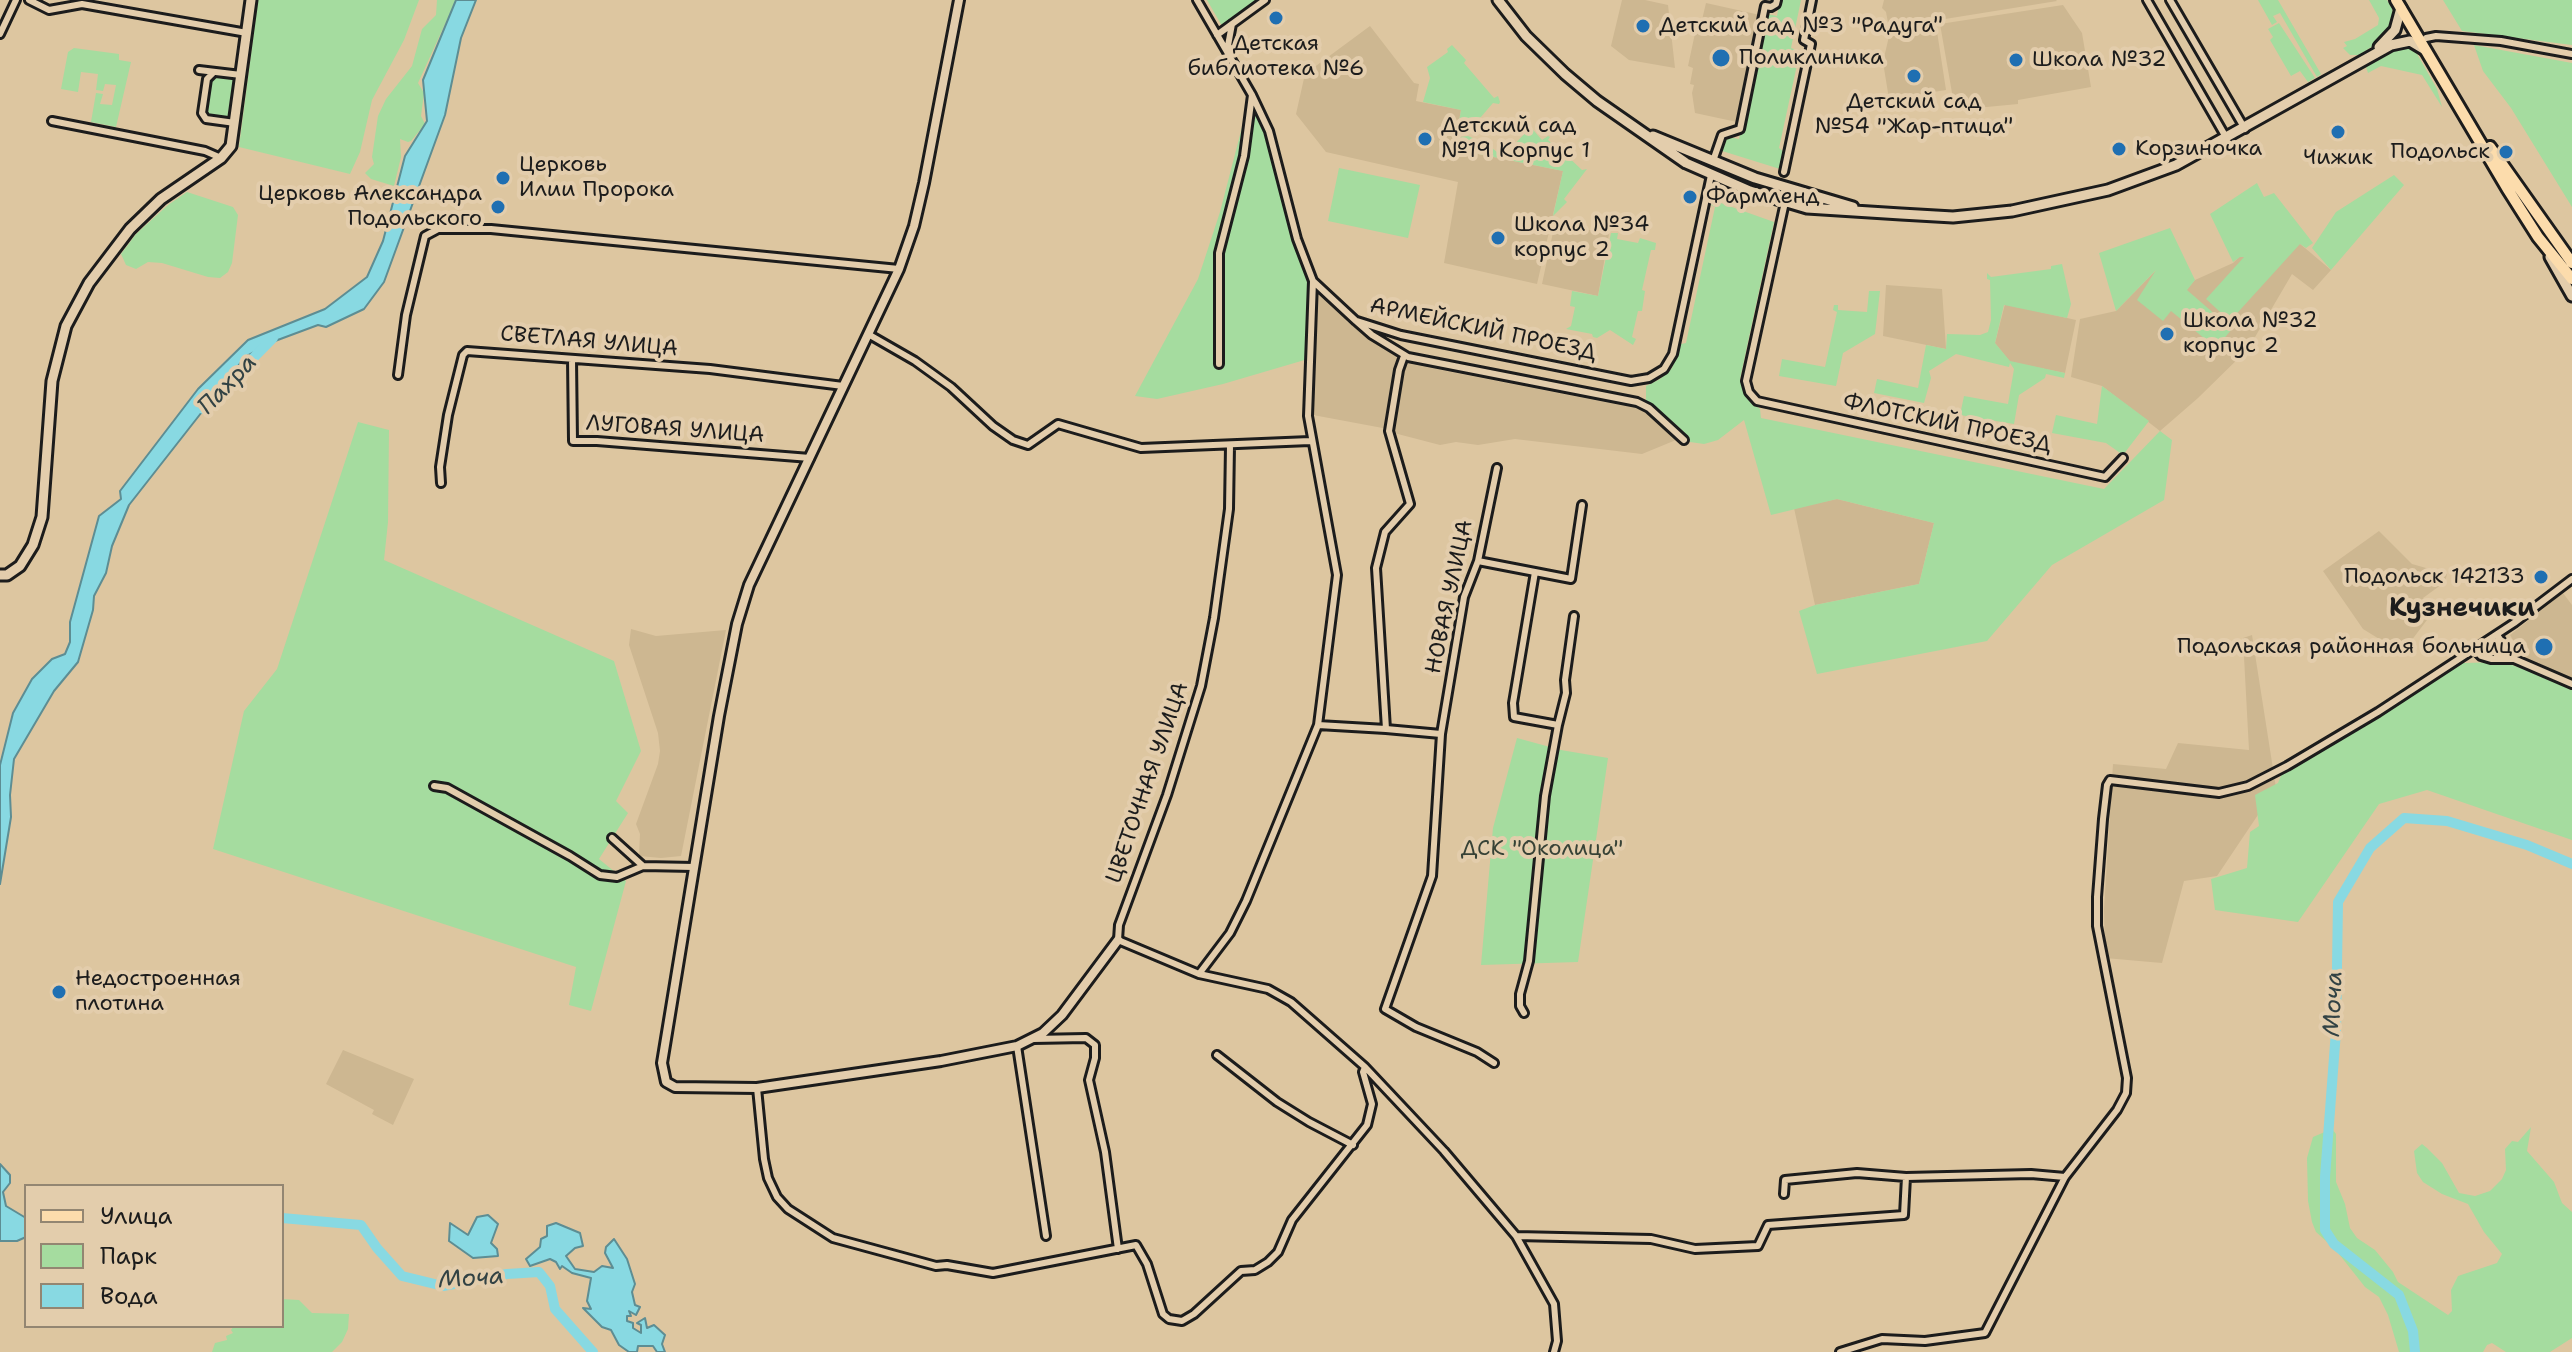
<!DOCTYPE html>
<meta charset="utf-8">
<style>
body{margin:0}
#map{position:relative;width:2572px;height:1352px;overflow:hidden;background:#ddc6a0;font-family:"Shantell Sans",sans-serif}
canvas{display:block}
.legend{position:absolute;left:24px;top:1184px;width:260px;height:144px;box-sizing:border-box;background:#e3cdac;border:2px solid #938672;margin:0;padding:10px 14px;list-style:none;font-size:24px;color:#1c1c1c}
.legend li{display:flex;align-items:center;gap:16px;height:40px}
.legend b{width:40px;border:2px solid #938672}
</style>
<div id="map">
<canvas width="2572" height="1352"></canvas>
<ul class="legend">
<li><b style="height:10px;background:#fcdcac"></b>Улица</li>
<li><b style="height:22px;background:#a5dc9f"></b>Парк</li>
<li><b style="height:22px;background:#88d9e2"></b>Вода</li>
</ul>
</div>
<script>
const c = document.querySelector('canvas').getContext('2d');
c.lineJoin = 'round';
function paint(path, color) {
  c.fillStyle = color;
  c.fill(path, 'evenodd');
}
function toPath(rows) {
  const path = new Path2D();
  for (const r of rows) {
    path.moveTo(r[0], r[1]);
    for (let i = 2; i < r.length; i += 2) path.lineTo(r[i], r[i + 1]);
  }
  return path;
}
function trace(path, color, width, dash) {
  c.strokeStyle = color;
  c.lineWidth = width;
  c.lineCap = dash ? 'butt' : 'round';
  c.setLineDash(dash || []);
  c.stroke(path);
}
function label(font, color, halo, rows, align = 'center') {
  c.font = font + ' "Shantell Sans",sans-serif';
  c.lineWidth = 8;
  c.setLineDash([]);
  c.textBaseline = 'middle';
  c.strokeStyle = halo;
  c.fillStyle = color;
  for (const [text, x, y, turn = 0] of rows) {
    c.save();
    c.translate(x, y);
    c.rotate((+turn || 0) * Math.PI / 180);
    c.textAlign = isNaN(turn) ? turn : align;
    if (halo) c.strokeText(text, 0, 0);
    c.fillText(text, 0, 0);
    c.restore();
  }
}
const built = toPath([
 [1622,0,1645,0,1668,5,1675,68,1629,60,1611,46],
 [1884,0,2056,0,2057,1,1889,28,1886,12,1882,8],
 [1706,3,1760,15,1737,122,1695,113,1692,93,1694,85,1690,84,1693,68,1688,66,1697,24,1701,24],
 [2063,5,2082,33,2091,87,2018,100,2018,104,1955,110,1940,24],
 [1936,25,1946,90,1889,99,1883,62,1890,32],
 [1370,26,1414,83,1419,84,1416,101,1461,110,1458,127,1462,128,1460,137,1465,142,1464,151,1563,171,1537,284,1444,263,1458,182,1326,152,1296,114,1305,74],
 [2260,210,2331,270,2313,290,2292,274,2248,349,2198,398,2160,431,2102,386,2071,377,2080,319,2116,311,2160,266,2187,289,2195,280,2233,263,2240,256],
 [1555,223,1609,234,1598,296,1542,284],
 [1886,285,1942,289,1946,349,1883,336],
 [1317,291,1323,292,1347,322,1399,355,1388,429,1313,415,1313,353],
 [2005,304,2076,320,2065,373,2010,362,1995,343],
 [1405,363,1645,410,1676,440,1642,454,1515,439,1478,445,1456,442,1440,445,1394,433],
 [1837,499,1934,523,1919,584,1815,605,1794,508],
 [2379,531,2412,564,2447,574,2445,582,2423,598,2433,612,2402,653,2363,629,2323,571],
 [2563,593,2572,605,2572,681,2524,659,2510,635],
 [631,629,656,636,726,630,681,856,661,858,639,856,640,834,636,824,658,764,660,751,658,733,629,645],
 [2252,635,2276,788,2217,876,2184,881,2162,963,2105,958,2104,909,2113,764,2166,769,2178,743,2249,750,2243,638],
 [343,1050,414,1079,393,1125,372,1114,374,1110,326,1084]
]);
const green = toPath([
 [258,0,419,0,404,40,372,100,360,152,350,174,239,147],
 [437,0,456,0,418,83,424,93,421,116,425,124,411,141,408,142,400,139,401,157,394,186,371,179,365,173,374,164,372,157,378,116,386,99,412,66,422,29,436,15],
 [1207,0,1259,0,1222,26],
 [1780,0,1801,0,1791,48,1800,51,1779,148,1784,152,1780,169,1719,150,1722,136,1739,139,1767,14,1777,16],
 [2258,0,2278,0,2321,74,2317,77,2280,13,2273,16,2277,22,2272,25],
 [2369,0,2387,0,2392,8,2395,26,2387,37,2359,55,2350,55,2343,48,2347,46,2344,42,2355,39,2378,25,2379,18],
 [2443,0,2572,0,2572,45,2462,31],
 [2279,23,2315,78,2308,82,2300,71,2291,76,2270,40,2273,37,2268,29],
 [1452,45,1466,60,1464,63,1494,98,1498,96,1500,102,1499,104,1493,103,1474,125,1476,128,1458,127,1461,110,1423,102,1430,78,1427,67,1448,52,1447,49],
 [2474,45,2572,63,2572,207,2511,108,2483,71],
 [2407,47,2416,52,2437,89,2442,107,2422,75,2381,66,2368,73,2365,64,2397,48],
 [74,48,119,54,119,60,131,62,116,127,91,122,96,93,103,94,100,104,112,105,116,85,105,84,103,91,96,90,98,74,81,72,78,92,61,89,68,52],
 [209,75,237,79,231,119,204,117],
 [1248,104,1255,104,1268,130,1294,241,1312,281,1308,359,1223,384,1157,399,1135,396,1198,279,1220,212],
 [1528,124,1542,140,1548,136,1550,137,1548,140,1559,150,1556,153,1560,156,1564,153,1582,170,1587,169,1564,199,1567,202,1553,216,1563,171,1464,151,1465,142,1460,137,1468,136,1487,144,1503,157,1525,133,1523,129],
 [1339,168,1420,185,1408,238,1328,221],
 [2394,175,2404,185,2331,270,2312,248,2336,212],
 [2257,183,2264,197,2274,193,2313,243,2306,248,2300,244,2230,321,2206,299,2244,257,2240,257,2233,262,2210,214],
 [187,192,233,207,238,215,232,263,228,272,220,278,208,277,162,263,148,262,136,269,126,265,121,254,136,234,168,205],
 [1715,201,1774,222,1740,379,1745,395,1760,409,1761,418,2104,489,2160,431,2172,440,2164,500,2052,565,1987,641,1817,674,1799,611,1815,605,1919,584,1934,523,1837,499,1771,515,1744,420,1718,440,1704,444,1690,442,1646,403,1646,386,1660,379,1672,368,1681,344,1686,343,1715,207,1711,205],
 [2170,228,2195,280,2187,290,2232,329,2216,348,2171,311,2163,321,2137,300,2156,270,2116,311,2099,253],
 [1611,233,1618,233,1617,239,1638,243,1640,238,1656,243,1655,250,1651,250,1642,290,1645,291,1642,311,1638,311,1632,337,1636,339,1633,345,1610,330,1597,338,1593,337,1592,334,1566,329,1571,326,1575,307,1570,306,1572,291,1598,296],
 [2062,264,2071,304,2067,318,2004,305,1995,343,2010,361,2065,373,2064,378,2046,374,2045,378,2019,395,2014,424,1960,415,1964,396,2008,404,2014,369,2010,363,2009,367,1956,354,1929,371,1931,378,1924,403,1874,393,1877,379,1918,388,1926,345,1946,349,1947,334,1980,335,1988,332,1991,320,1990,280,1987,279,1987,273,1991,277,2051,269,2051,266],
 [1869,291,1880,291,1875,334,1843,353,1836,386,1779,376,1782,359,1825,367,1837,312,1833,310,1834,305,1838,305,1838,310,1867,312],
 [2102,386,2149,421,2123,455,2106,443,2052,433,2056,415,2097,424],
 [358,422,389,430,388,522,384,560,614,661,641,751,616,801,628,813,599,859,626,881,591,1011,569,1005,576,967,213,849,244,711,277,669],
 [2504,662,2572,687,2572,840,2427,790,2379,804,2298,922,2215,910,2211,879,2247,868,2250,832,2259,826,2255,795,2278,783,2282,773,2463,663],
 [1517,738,1561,750,1608,758,1578,962,1481,965,1493,828],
 [2531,1127,2527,1151,2554,1182,2562,1203,2572,1212,2572,1338,2550,1352,2506,1352,2492,1343,2487,1345,2483,1352,2399,1352,2388,1315,2379,1297,2365,1287,2335,1249,2316,1232,2312,1222,2308,1201,2307,1158,2313,1137,2327,1131,2333,1130,2336,1134,2336,1182,2345,1204,2350,1228,2357,1238,2375,1250,2393,1272,2398,1282,2448,1315,2452,1311,2451,1290,2458,1276,2497,1263,2502,1254,2484,1232,2468,1204,2442,1194,2423,1182,2417,1173,2414,1151,2422,1144,2427,1148,2442,1163,2459,1193,2475,1196,2490,1191,2502,1179,2506,1170,2505,1149,2512,1141,2518,1142],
 [282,1299,299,1300,312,1313,349,1314,348,1329,342,1342,332,1352,212,1352,215,1343,227,1340,226,1336,233,1333,231,1330,234,1326,282,1326]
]);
const water = toPath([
 [456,0,476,0,461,38,445,115,384,282,364,309,326,327,318,325,275,341,245,357,129,505,112,546,106,573,94,596,93,610,78,662,54,691,14,759,10,795,11,817,0,884,0,765,13,713,32,679,52,659,65,654,70,642,70,622,99,516,121,499,120,491,198,389,248,340,325,309,367,277,383,241,405,156,427,121,423,80,456,0],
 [0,1164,10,1175,10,1183,3,1192,6,1206,26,1218,26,1237,17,1241,0,1241,0,1164],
 [488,1215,498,1224,491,1243,497,1249,498,1256,473,1258,449,1241,450,1223,468,1235,477,1217,488,1215],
 [556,1223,580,1233,583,1246,575,1248,566,1256,575,1269,594,1272,602,1266,613,1268,605,1253,606,1247,614,1239,627,1259,635,1284,632,1292,635,1305,640,1307,636,1315,629,1311,631,1316,627,1316,627,1321,633,1323,633,1328,641,1333,641,1325,637,1323,645,1318,647,1328,654,1325,665,1335,662,1344,665,1352,657,1352,653,1346,638,1346,637,1352,629,1352,619,1345,611,1330,602,1327,583,1308,591,1309,587,1301,591,1278,572,1273,562,1266,560,1269,556,1262,550,1259,530,1266,526,1259,540,1247,541,1239,547,1236,547,1226,556,1223]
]);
const river = toPath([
 [203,409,273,338],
 [282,1218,361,1225,377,1248,402,1276,443,1286,507,1274,539,1272,550,1286,555,1309,593,1352],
 [2415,1352,2413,1331,2399,1295,2334,1244,2325,1230,2325,1177,2336,1031,2338,902,2370,848,2404,818,2447,821,2527,845,2572,864]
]);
const minor = toPath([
 [29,0,49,10,82,4,247,33],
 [1197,0,1252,95,1269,131,1297,239,1313,281,1356,321,1372,335,1408,357,1637,402,1649,408,1684,440],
 [2147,0,2227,139],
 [2170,0,2245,129],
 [0,34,16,0],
 [1217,35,1265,0],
 [2426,38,2436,36,2501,41,2572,54],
 [1227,51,1232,24],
 [199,70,241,75],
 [213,73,207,79,202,113,206,119,235,123],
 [52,121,205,151,221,158],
 [1713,161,1722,135,1740,129,1765,6,1771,7,1776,4,1777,0],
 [1784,172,1811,44,1804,40,1812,0],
 [1785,202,1746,381,1749,392,1757,401,2105,477,2123,458],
 [1357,321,1401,335,1631,381,1649,378,1664,369,1673,354,1711,175],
 [868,334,915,361,951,387,993,426,1013,440,1028,445,1058,424,1141,448,1310,441],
 [572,359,573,441,597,441,810,458],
 [1219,364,1219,253,1244,156,1252,95],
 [398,375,406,315,425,236,438,229,491,229,899,269],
 [1230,446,1229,509,1214,618,1201,686,1167,795,1119,925,1118,940,1199,974,1268,989,1291,1002,1365,1067,1444,1151,1516,1236,1554,1304,1557,1341,1554,1352],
 [441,483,440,467,448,415,463,355,467,351,710,369,843,386],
 [1478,561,1535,572,1513,703,1514,717,1558,725,1566,693,1565,680,1574,616],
 [1535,572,1571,579,1582,505],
 [2497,635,2514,659,2572,684],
 [2474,649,2481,656,2491,659,2514,659],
 [1318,725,1386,729,1376,568,1385,532,1410,504,1389,431,1399,370,1404,356],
 [1386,729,1441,734,1432,876,1385,1009,1416,1027,1477,1052,1494,1063],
 [1441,734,1464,597,1478,561,1497,468],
 [434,786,447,788,570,856,600,875,617,877,643,866],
 [612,838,643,866,694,867],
 [1199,974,1230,933,1246,901,1318,725,1337,575,1308,416,1313,281],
 [1524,1013,1520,1006,1520,994,1529,961,1545,796,1558,725],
 [1033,1039,1086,1038,1095,1045,1095,1058,1089,1080,1105,1152,1118,1249],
 [1017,1046,1046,1236],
 [1217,1055,1277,1102,1309,1122,1353,1145],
 [757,1088,764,1159,768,1178,777,1197,788,1209,833,1238,936,1266,947,1265,993,1273,1136,1245,1147,1264,1163,1314,1169,1319,1182,1321,1194,1314,1241,1271,1255,1270,1268,1262,1278,1252,1292,1220,1367,1125,1372,1104,1363,1072,1365,1067],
 [1784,1194,1785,1180,1857,1173,1906,1177,2031,1174,2065,1177],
 [1516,1236,1651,1239,1695,1249,1758,1246,1768,1225,1904,1215,1906,1177],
 [1840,1352,1882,1339,1925,1341,1985,1333,2065,1177,2117,1110,2126,1093,2127,1078,2097,926,2097,897,2103,819,2107,785,2110,780,2219,793,2248,786,2287,766,2378,712,2514,623,2572,579]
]);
const tertiary = toPath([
 [959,0,924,183,914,226,899,269,749,585,737,624,719,716,662,1063,666,1082,675,1087,757,1088,941,1061,1017,1046,1043,1033,1062,1015,1118,940]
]);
const secondary = toPath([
 [1498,0,1526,36,1565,74,1597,101,1686,163,1750,191,1807,208,1901,214,1953,217,2012,211,2108,190,2176,165,2391,45,2410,41,2425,50],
 [2379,47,2395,30,2401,8],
 [1653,136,1755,178,1853,207],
 [2550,257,2572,296],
 [0,575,7,575,20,566,33,545,42,517,52,381,66,326,89,283,130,229,161,199,221,158,231,146,251,0]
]);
const primary = toPath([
 [2396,0,2507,188,2538,237,2572,279],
 [2490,147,2572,263]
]);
const markers = [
 [1276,18,8,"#1f6fb2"],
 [1643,26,8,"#1f6fb2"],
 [1721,58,10,"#1f6fb2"],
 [2016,60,8,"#1f6fb2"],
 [1914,76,8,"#1f6fb2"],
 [2338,132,8,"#1f6fb2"],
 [1425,139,8,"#1f6fb2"],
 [2119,149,8,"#1f6fb2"],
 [2506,152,8,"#1f6fb2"],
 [503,178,8,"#1f6fb2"],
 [1690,197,8,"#1f6fb2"],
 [498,207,8,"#1f6fb2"],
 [1498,238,8,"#1f6fb2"],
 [2167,334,8,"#1f6fb2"],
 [2541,577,8,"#1f6fb2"],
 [2544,647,10,"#1f6fb2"],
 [59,992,8,"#1f6fb2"]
];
const poiNames = [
 ["Детский сад №3 \"Радуга\"",1659,26],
 ["Детская",1276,44,"center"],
 ["библиотека №6",1276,69,"center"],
 ["Поликлиника",1739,58],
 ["Школа №32",2032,60],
 ["Детский сад",1914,102,"center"],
 ["№54 \"Жар-птица\"",1914,127,"center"],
 ["Детский сад",1441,126],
 ["№19 Корпус 1",1441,151],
 ["Корзиночка",2135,149],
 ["Подольск",2490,152,"right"],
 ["Чижик",2338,158,"center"],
 ["Церковь",519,165],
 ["Илии Пророка",519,190],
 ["Церковь Александра",482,194,"right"],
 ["Подольского",482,219,"right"],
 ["Фармленд",1706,197],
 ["Школа №34",1514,225],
 ["корпус 2",1514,250],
 ["Школа №32",2183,321],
 ["корпус 2",2183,346],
 ["Подольск 142133",2525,577,"right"],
 ["Подольская районная больница",2526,647,"right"],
 ["Недостроенная",75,979],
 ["плотина",75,1004]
];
const streetNames = [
 ["АРМЕЙСКИЙ ПРОЕЗД",1483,330,12],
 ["СВЕТЛАЯ УЛИЦА",589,342,5],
 ["ФЛОТСКИЙ ПРОЕЗД",1947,424,12],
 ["ЛУГОВАЯ УЛИЦА",675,430,4],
 ["НОВАЯ УЛИЦА",1450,597,-78],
 ["ЦВЕТОЧНАЯ УЛИЦА",1148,783,-71]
];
const parkNames = [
 ["ДСК \"Околица\"",1542,849]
];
const waterNames = [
 ["Пахра",228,385,-46],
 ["Моча",2334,1004,-88],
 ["Моча",471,1279,-4]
];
const quarterNames = [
 ["Кузнечики",2462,609]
];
paint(built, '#cdb791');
paint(green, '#a5dc9f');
paint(water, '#88d9e2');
trace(water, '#5d8d93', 2);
trace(river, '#88d9e2', 10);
trace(minor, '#1c1c1c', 12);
trace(tertiary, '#1c1c1c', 14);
trace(secondary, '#1c1c1c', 15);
trace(primary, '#1c1c1c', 16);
trace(minor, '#e3cdac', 6);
trace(tertiary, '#e3cdac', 8);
trace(secondary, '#e3cdac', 9);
trace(primary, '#fcdcac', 10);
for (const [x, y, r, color] of markers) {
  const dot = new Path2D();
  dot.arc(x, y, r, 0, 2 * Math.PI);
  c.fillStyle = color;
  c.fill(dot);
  trace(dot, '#e3cdac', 3);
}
label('22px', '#1c1c1c', '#e3cdac', poiNames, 'left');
label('22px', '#1c1c1c', '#e3cdac', streetNames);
label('22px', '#374236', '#e3cdac', parkNames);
label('italic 24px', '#324244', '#e3cdac', waterNames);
label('bold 26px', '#1c1c1c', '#e3cdac', quarterNames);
</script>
